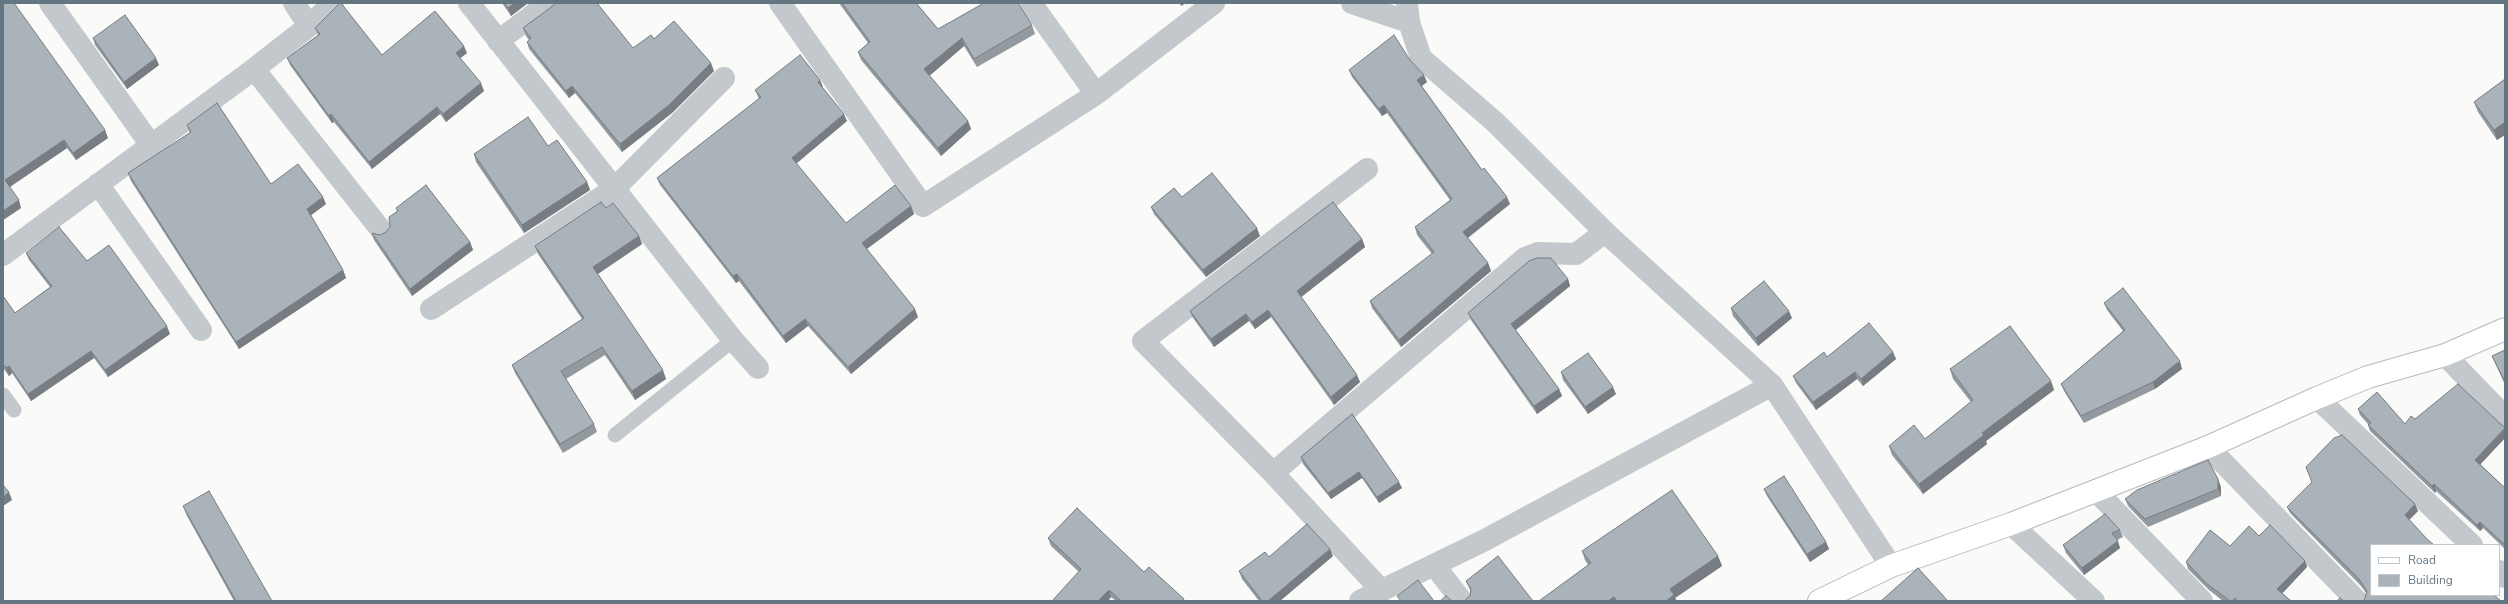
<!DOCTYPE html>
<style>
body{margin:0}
#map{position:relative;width:2508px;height:604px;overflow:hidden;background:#fafaf8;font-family:"Nunito Sans",sans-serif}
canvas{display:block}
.frame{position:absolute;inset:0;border:4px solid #657683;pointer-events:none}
.legend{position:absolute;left:2370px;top:544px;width:130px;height:52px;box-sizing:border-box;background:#fff;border:1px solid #c1c8cd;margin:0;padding:5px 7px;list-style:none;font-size:12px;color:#657683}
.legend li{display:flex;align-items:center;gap:8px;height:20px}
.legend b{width:20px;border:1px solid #c1c8cd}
</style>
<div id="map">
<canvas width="2508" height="604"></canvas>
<div class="frame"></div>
<ul class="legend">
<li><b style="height:5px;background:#fff"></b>Road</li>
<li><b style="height:11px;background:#aab3b9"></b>Building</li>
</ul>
</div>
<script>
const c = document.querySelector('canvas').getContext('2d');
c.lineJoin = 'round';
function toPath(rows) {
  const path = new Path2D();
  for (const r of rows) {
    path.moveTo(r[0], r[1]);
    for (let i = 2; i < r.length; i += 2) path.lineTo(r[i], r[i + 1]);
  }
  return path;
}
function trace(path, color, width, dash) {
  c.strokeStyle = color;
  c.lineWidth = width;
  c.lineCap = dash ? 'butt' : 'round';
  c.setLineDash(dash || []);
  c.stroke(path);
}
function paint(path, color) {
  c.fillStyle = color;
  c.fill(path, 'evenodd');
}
const lane = toPath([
 [3,395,14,410],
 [615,435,733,340]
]);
const street = toPath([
 [50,3,151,145],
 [294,3,309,26],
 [469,3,733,340,758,368],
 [780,3,923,206,1096,94,1214,3],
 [1031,3,1096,94],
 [1352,3,1409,22],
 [1407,3,1409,22,1421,58,1496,123,1605,232,1772,385,1891,566],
 [498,41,549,3],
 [254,69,381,230],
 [1367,169,1143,341,1273,473,1382,591],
 [98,184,201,330],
 [3,255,254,69,309,26,333,3],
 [431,309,614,189,724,78],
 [2445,355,2505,417],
 [2317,398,2472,545],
 [2208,447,2357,601],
 [1273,473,1525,258,1538,253,1576,254,1605,232],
 [2096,491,2202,601],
 [2011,524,2094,601],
 [1434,565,1462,601],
 [2499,571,2505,577],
 [1360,601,1485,540,1772,385]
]);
const secondary = toPath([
 [1819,601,1891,566,2011,524,2208,447,2317,398,2368,377,2445,355,2505,329]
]);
const wall = toPath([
 [3,3,108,138,76,160,67,148,10,187,21,208,3,220],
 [502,3,528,3,511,16],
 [839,3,916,3,938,29,1032,25,1035,34,977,67,964,46,929,76,968,121,971,129,941,156,861,60,858,52,868,43],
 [554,5,633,48,654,39,714,71,672,113,622,152,575,93,569,98,529,49,527,42,529,40,526,36,523,28],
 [315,28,382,55,467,53,460,58,484,91,446,122,440,114,372,169,334,122,332,123,290,65,287,58,318,35],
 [93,38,159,65,127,89,95,45],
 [1410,60,1427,82,1422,86,1482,170,1510,204,1468,238,1488,263,1491,271,1401,347,1372,308,1370,301,1432,254,1417,235,1415,227,1450,200,1387,113,1382,116,1352,77,1349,70],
 [2505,79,2505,135,2497,140,2478,112,2474,102],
 [820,80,823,88,847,121,796,164,846,223,911,206,914,214,867,249,918,317,851,374,808,326,786,343,739,281,736,283,660,185,657,178,759,99,755,90],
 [187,125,271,184,326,204,311,215,343,270,346,278,239,349,131,181,128,173,190,133],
 [548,146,587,182,590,190,524,233,476,162,474,154],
 [1182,197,1260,236,1206,277,1154,214,1151,207],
 [396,208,470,242,473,250,412,296,374,240,372,233,380,235,386,232,390,227,397,211],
 [606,208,639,236,642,244,598,274,666,379,635,400,605,355,566,379,594,424,597,432,563,453,515,373,512,365,582,319,538,254,535,246],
 [1362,239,1365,247,1301,297,1360,382,1334,405,1271,317,1255,329,1249,321,1214,347,1193,318,1190,311],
 [26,253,87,261,170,334,108,377,94,358,31,401,12,373,9,376,3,368,3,296,15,313,50,287,29,260],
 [1568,279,1570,286,1516,330,1559,389,1562,396,1537,414,1471,320,1468,313],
 [2104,303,2182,369,2155,389,2084,423,2064,391,2061,384,2123,331,2107,310],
 [1731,308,1792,318,1758,346,1733,316],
 [2505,350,2505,385,2492,356],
 [1893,352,1896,359,1863,386,1857,379,1816,410,1796,383,1793,376,1827,357],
 [1950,369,2051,381,2054,390,1986,441,1987,444,1923,494,1892,455,1889,446,1925,439,1971,402,1953,379],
 [1561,372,1616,394,1588,414,1563,380],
 [2358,409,2405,424,2415,419,2505,438,2480,464,2505,488,2505,549,2483,528,2480,531,2436,491,2435,493,2370,431,2368,425,2368,424,2360,415],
 [1352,414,1402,488,1379,503,1362,478,1331,499,1303,464,1301,457],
 [2306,467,2418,511,2410,519,2366,593,2361,586,2290,513,2287,507,2312,482],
 [2221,487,2221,496,2148,527,2128,506,2125,499],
 [1764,489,1826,542,1829,549,1810,562,1767,496],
 [183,506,272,601,234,601,187,516],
 [2120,530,2123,537,2117,540,2120,548,2084,575,2066,553,2063,545],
 [2259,536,2305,561,2307,567,2282,593,2291,601,2223,601,2209,590,2188,569,2186,562],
 [1048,538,1144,572,1185,601,1116,601,1111,597,1108,601,1052,601,1079,572,1051,546],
 [1582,551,1718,556,1722,566,1675,598,1677,601,1539,601,1588,565,1585,560],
 [1333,556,1280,601,1259,601,1242,579,1239,571,1269,557],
 [1466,581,1533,601,1470,596,1471,592]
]);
const shadedWall = toPath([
 [515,3,528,3,511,16,508,8],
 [1180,3,1186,3,1181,6],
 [962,38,964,46,927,78,924,69],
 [464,46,467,53,458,60,456,53],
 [156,58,159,65,127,89,124,82],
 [711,63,714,71,672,113,622,152,620,144],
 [1424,75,1427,82,1420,87,1417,80],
 [820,80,823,87,821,89,818,82],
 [481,83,484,91,446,122,443,114],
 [572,86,575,93,569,98,566,91],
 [1384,105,1387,113,1382,116,1379,109],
 [437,107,440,114,372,169,369,162],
 [331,114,334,122,332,123,329,116],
 [844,114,847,121,794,165,792,158],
 [968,121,971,129,941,156,938,148],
 [2505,122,2505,135,2497,140,2494,130],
 [105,130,108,138,76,160,73,153],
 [64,140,67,148,8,188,5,180],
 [587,182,590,190,524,233,522,225],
 [323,197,326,204,310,216,307,209],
 [1507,197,1510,204,1466,239,1463,232],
 [19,200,21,208,3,220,3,211],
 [911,206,914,214,865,250,862,243],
 [1257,228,1260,236,1206,277,1203,270],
 [639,236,642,244,596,275,593,267],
 [1362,239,1365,247,1300,298,1297,291],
 [470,242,473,250,412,296,410,289],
 [1488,263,1491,271,1401,347,1399,340],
 [343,270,346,278,239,349,236,342],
 [737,274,739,281,736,283,733,276],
 [1568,279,1570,286,1514,331,1511,324],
 [915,309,918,317,851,374,848,367],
 [1268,310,1271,317,1255,329,1252,322],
 [1789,311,1792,318,1758,346,1756,338],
 [1246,314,1249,321,1214,347,1211,339],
 [805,319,808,326,786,343,783,336],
 [167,326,170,334,108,377,105,370],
 [91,351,94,358,31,401,28,394],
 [1893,352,1896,359,1863,386,1861,379],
 [2180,361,2182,369,2155,389,2153,382],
 [9,366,12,373,9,376,6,368],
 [663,370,666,379,635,400,632,391],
 [1855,372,1857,379,1816,410,1813,402],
 [1357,375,1360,382,1334,405,1331,397],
 [2051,381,2054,390,1986,441,1987,444,1923,494,1919,484,1982,433],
 [1613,387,1616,394,1588,414,1585,407],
 [1559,389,1562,396,1537,414,1534,406],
 [2505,428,2505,438,2478,467,2475,460],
 [1359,472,1362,478,1331,499,1328,493],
 [2218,479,2221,487,2221,496,2218,489],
 [1399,482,1402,488,1379,503,1377,497],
 [2434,484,2436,491,2435,493,2432,486],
 [9,492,12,500,3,506,3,497],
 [2415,504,2418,511,2408,521,2405,515],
 [2480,522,2483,528,2480,531,2477,525],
 [2118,541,2120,548,2084,575,2082,568],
 [1826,542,1829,549,1810,562,1807,554],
 [1330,549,1333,556,1280,601,1268,601],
 [1718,556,1722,566,1675,598,1677,601,1666,601,1670,589],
 [2305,561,2307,567,2280,596,2277,589],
 [1109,590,1111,597,1108,601,1098,601],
 [1614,597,1616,601,1608,601]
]);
const building = toPath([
 [3,3,14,3,105,130,73,153,64,140,5,180,19,200,3,211,3,3],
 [340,3,341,3,382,55,435,11,464,46,456,53,481,83,443,114,437,107,369,162,331,114,329,116,287,58,320,34,315,28,340,3],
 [504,3,515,3,508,8,504,3],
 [555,3,597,3,633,48,651,35,654,39,674,21,711,63,669,105,620,144,572,86,566,91,527,42,531,38,523,28,554,5,555,3],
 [842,3,916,3,938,29,984,3,1018,3,1032,25,974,59,962,38,924,69,968,121,938,148,858,52,870,42,842,3],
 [125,15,156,58,124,82,93,38,125,15],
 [1394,35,1410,60,1424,75,1417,80,1482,170,1484,168,1507,197,1463,232,1488,263,1399,340,1370,301,1434,252,1415,227,1452,199,1384,105,1379,109,1349,70,1394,35],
 [800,55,820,80,818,82,844,114,792,158,846,223,895,185,911,206,862,243,915,309,848,367,805,319,783,336,737,274,733,276,657,178,761,97,755,90,800,55],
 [2505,79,2505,122,2494,130,2474,102,2505,79],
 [217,103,271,184,298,164,323,197,307,209,343,270,236,342,128,173,191,132,187,125,217,103],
 [528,117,548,146,557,140,587,182,522,225,474,154,528,117],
 [1212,173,1257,228,1203,270,1151,207,1174,188,1182,197,1212,173],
 [426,185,470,242,410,289,372,233,380,235,386,232,390,227,389,217,398,211,396,208,426,185],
 [601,202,606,208,613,203,639,236,593,267,663,370,632,391,602,347,561,371,594,424,560,444,512,365,584,318,535,246,601,202],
 [1333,202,1362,239,1297,291,1357,375,1331,397,1268,310,1252,322,1246,314,1211,339,1190,311,1333,202],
 [59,227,87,261,109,245,167,326,105,370,91,351,28,394,9,366,6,368,3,364,3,296,15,313,52,286,26,253,59,227],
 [1537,258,1551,258,1568,279,1511,324,1559,389,1534,406,1468,313,1529,261,1537,258],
 [1764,281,1789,311,1756,338,1731,308,1764,281],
 [2123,288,2180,361,2153,382,2081,416,2061,384,2125,330,2104,303,2123,288],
 [1869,323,1893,352,1861,379,1855,372,1813,402,1793,376,1824,352,1827,357,1869,323],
 [2010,326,2051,381,1982,433,1984,435,1919,484,1889,446,1914,425,1925,439,1973,400,1950,369,2010,326],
 [2505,350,2505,380,2504,380,2492,356,2505,350],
 [1588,353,1613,387,1585,407,1561,372,1588,353],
 [2458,384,2505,428,2475,460,2505,488,2505,545,2480,522,2477,525,2434,484,2432,486,2368,425,2371,423,2358,409,2377,392,2405,424,2411,416,2415,419,2458,384],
 [1352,414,1399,482,1377,497,1359,472,1328,493,1301,457,1352,414],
 [2342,435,2415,504,2405,515,2427,539,2434,545,2371,545,2371,595,2494,595,2501,601,2364,601,2367,591,2359,579,2287,507,2312,482,2306,467,2334,438,2342,435],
 [2208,460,2218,479,2218,489,2145,519,2125,499,2137,490,2208,460],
 [1784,476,1826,542,1807,554,1764,489,1784,476],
 [3,485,9,492,3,497,3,485],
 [1672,490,1718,556,1670,589,1674,595,1666,601,1617,601,1614,597,1608,601,1539,601,1591,563,1582,551,1672,490],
 [209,491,272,601,236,601,183,506,209,491],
 [1077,508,1144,572,1149,567,1184,599,1183,601,1121,601,1109,590,1098,601,1052,601,1081,569,1048,538,1077,508],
 [2105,514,2120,530,2112,533,2118,541,2082,568,2063,545,2105,514],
 [1307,524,1330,549,1268,601,1262,601,1239,571,1265,552,1269,557,1307,524],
 [2270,525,2305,561,2277,589,2291,601,2237,601,2235,598,2232,601,2230,601,2206,583,2186,562,2210,530,2230,546,2249,526,2259,536,2270,525],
 [1498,556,1533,601,1464,601,1470,596,1471,589,1466,581,1498,556],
 [1918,568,1948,601,1881,601,1918,568],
 [1418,580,1434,601,1401,601,1397,596,1418,580],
 [1446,596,1452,601,1440,601,1446,596],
 [2340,598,2344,601,2337,601,2340,598]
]);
trace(secondary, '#b3babf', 24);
trace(lane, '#c3c8cc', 15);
trace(street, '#c3c8cc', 22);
trace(secondary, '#fff', 22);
paint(wall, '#929a9f');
paint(shadedWall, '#777d82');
paint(building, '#aab3b9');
trace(building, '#777d82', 1);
</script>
